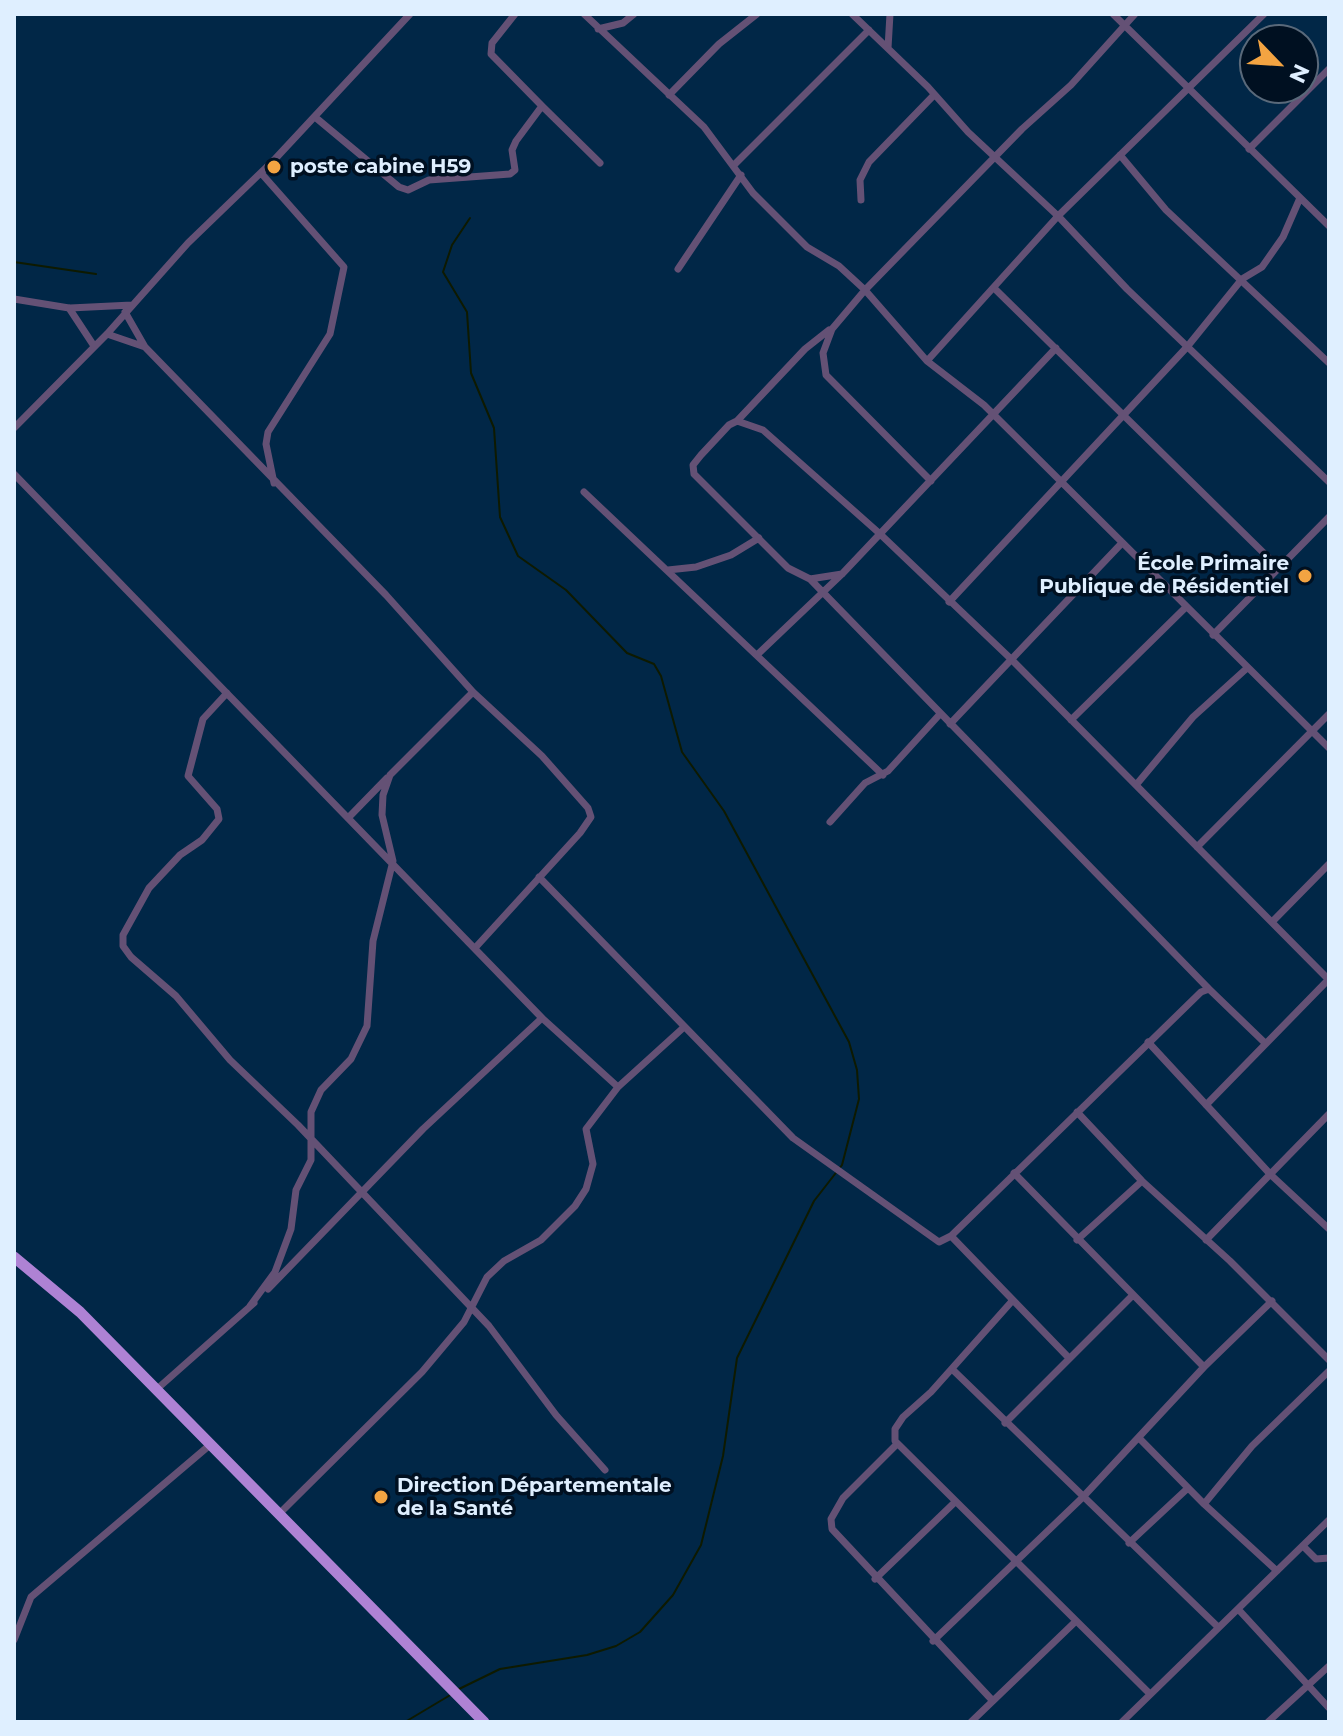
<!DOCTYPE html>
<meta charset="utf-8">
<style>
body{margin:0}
#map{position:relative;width:1343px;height:1736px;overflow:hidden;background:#012747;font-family:Montserrat,sans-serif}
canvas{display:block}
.frame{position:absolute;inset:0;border:16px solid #dfefff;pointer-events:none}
.north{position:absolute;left:1239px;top:24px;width:80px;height:80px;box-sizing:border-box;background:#001021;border:2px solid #59697a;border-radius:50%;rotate:115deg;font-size:22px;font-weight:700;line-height:32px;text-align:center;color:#dfefff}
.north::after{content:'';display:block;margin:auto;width:28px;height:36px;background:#f3a442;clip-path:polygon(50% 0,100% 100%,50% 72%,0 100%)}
</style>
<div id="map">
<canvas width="1343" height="1736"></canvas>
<div class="frame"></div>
<div class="north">N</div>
</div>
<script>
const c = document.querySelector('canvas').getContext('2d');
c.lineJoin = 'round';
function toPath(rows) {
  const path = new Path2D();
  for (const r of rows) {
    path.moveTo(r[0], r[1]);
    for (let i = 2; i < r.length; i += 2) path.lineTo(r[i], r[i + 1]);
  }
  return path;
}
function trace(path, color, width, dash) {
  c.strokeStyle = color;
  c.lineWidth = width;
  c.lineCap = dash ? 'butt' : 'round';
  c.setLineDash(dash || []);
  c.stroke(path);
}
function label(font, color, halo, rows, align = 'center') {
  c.font = font + ' Montserrat,sans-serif';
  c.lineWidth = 7;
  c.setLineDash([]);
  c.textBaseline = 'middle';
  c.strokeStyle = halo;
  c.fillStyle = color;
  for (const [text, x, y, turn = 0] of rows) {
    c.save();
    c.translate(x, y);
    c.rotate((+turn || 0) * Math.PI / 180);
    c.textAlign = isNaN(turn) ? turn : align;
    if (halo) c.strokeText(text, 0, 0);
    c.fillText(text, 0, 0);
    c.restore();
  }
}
const stream = toPath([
 [14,262,96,274],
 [457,1690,500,1669,587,1655,616,1646,640,1632,673,1595,701,1545,723,1456,737,1358,814,1201,842,1165,859,1099,857,1070,849,1042,724,811,682,752,661,676,654,664,627,653,566,590,518,556,500,517,494,428,471,373,467,312,443,272,452,245,470,218],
 [405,1722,452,1694]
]);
const minor = toPath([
 [584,14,704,127,753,193,807,247,839,266,865,290,927,361,984,405,1329,748],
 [852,14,928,87,968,132,1058,216,1127,289,1329,482],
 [1113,14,1329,226],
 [598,29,623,23,634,14],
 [888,48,890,14],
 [669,95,719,44,757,14],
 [542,106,600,163],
 [315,117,399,187,408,190,429,180,510,174,515,170,512,150,516,141,542,106,491,54,492,43,515,14],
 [1249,149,1329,69],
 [1120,155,1166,210,1329,363],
 [735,164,869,30],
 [261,173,344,267,330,334,268,432,266,444,274,483],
 [861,200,860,180,869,162,934,95],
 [678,269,741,175],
 [994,288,1279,568],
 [14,299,69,308,94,346],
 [70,308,132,305],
 [125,312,145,347],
 [107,334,145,347,386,595,473,692,542,756,588,808,591,817,580,833,475,948],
 [927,361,1058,216,1264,14],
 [737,421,805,349,829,330],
 [14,428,107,334,188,243,275,159,410,14],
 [14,474,542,1018,618,1087,683,1028],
 [931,481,826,375,823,353,832,329,865,290,1022,129,1071,85,1135,14],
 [584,492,883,775],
 [668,570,696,567,731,555,759,538],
 [842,574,810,579,788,568,694,474,693,465,701,455,729,425,737,421,763,430,879,533,1011,659,1329,980],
 [810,579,1209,989],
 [949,602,1187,347,1242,279,1262,267,1283,237,1300,198],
 [1213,635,1329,517],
 [758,654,842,574,1056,348],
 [227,693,203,719,188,776,217,809,219,819,202,840,180,855,149,888,123,935,123,946,131,957,176,996,230,1060,298,1125,489,1326,556,1415,605,1470],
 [1071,720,1185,608],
 [950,724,1121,544],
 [1136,785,1193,717,1246,669],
 [350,816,387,778],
 [830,822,865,783,888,771,940,714],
 [1197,847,1329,714],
 [539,877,793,1138,939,1242,951,1236,1201,992,1209,989,1265,1043],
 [1273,921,1329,864],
 [1148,1042,1271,1175,1329,1229],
 [1206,1105,1329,979],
 [1077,1112,1142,1181,1230,1261,1329,1360],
 [1014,1173,1204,1367],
 [951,1236,1068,1357],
 [1077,1240,1142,1181],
 [1206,1240,1329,1114],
 [268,1289,423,1129,542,1018],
 [1013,1300,931,1392,903,1417,895,1429,895,1441,1150,1694],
 [250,1306,275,1272,291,1229,296,1190,311,1160,311,1112,321,1090,351,1059,367,1026,373,941,393,861,382,815,383,795,390,775,473,692],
 [952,1369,1218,1627],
 [157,1389,254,1303],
 [1005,1423,1132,1296],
 [1139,1438,1204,1504,1277,1571],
 [897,1444,843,1498,831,1519,832,1529,992,1700],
 [1204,1504,1252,1446,1329,1371],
 [280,1513,422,1372,464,1322,487,1277,504,1261,541,1240,575,1206,586,1189,593,1164,586,1129,618,1087],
 [1129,1543,1188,1488],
 [1303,1546,1316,1559,1329,1558],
 [875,1579,954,1503],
 [1238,1609,1329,1708],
 [14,1640,31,1597,211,1444],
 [933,1641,1082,1498,1204,1367,1272,1301],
 [971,1722,1075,1622],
 [1122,1722,1329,1520],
 [1268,1722,1329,1666]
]);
const trunk = toPath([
 [14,1257,80,1312,484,1722]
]);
const markers = [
 [274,167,8,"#f3a442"],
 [1305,576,8,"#f3a442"],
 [381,1497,8,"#f3a442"]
];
const poiNames = [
 ["poste cabine H59",290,167],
 ["École Primaire",1289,564,"right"],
 ["Publique de Résidentiel",1289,587,"right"],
 ["Direction Départementale",397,1486],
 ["de la Santé",397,1509]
];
trace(stream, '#0e1a00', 2);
trace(minor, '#645175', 7);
trace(trunk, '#ae82d4', 11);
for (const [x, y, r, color] of markers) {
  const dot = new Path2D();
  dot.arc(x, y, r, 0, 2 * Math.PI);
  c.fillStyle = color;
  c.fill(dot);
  trace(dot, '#001021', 3);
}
label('bold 20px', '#dfefff', '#001021', poiNames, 'left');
</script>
